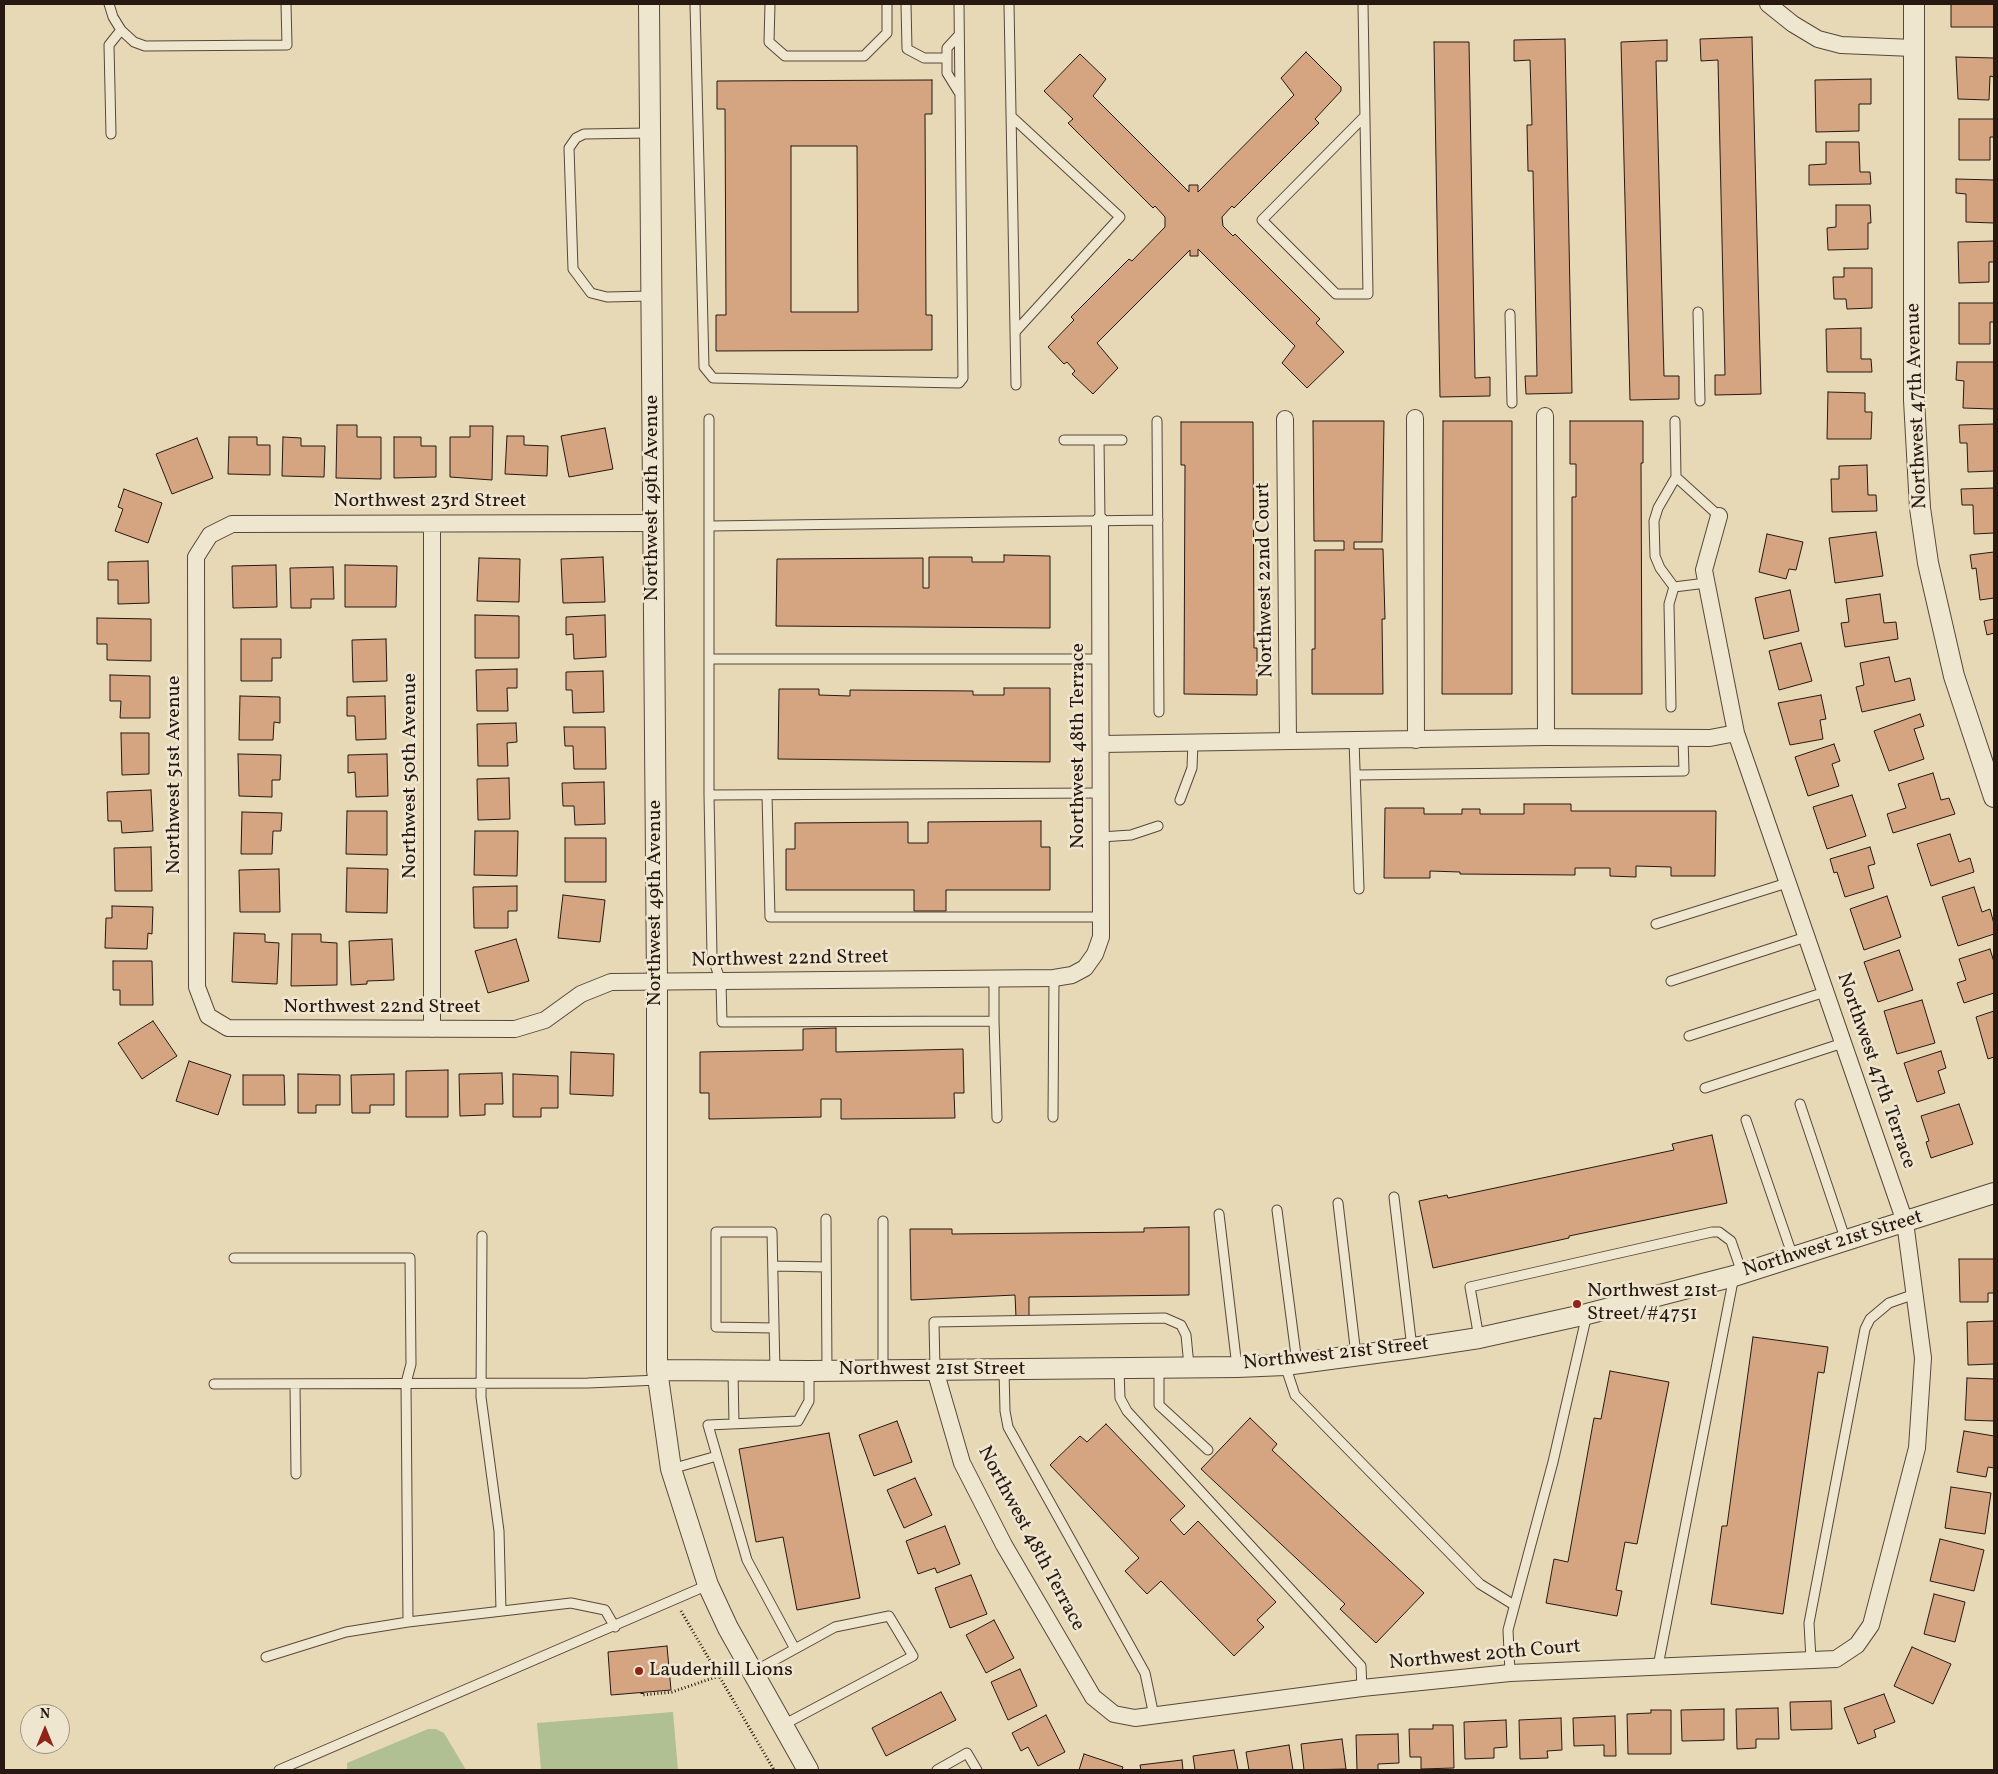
<!DOCTYPE html>
<style>
body{margin:0}
#map{position:relative;width:1998px;height:1774px;overflow:hidden;background:#e7d8b6;font-family:Vollkorn,serif}
canvas{display:block}
.frame{position:absolute;inset:0;border:5px solid #271812;pointer-events:none}
.north{position:absolute;left:20px;top:1704px;width:50px;height:50px;box-sizing:border-box;background:#efe6d0;border:1px solid #9f9484;border-radius:50%;rotate:0deg;font-size:14px;font-weight:700;line-height:20px;text-align:center;color:#271812}
.north::after{content:'';display:block;margin:auto;width:18px;height:22px;background:#8f2418;clip-path:polygon(50% 0,100% 100%,50% 72%,0 100%)}
</style>
<div id="map">
<canvas width="1998" height="1774"></canvas>
<div class="frame"></div>
<div class="north">N</div>
</div>
<script>
const c = document.querySelector('canvas').getContext('2d');
c.lineJoin = 'round';
function paint(path, color) {
  c.fillStyle = color;
  c.fill(path, 'evenodd');
}
function toPath(rows) {
  const path = new Path2D();
  for (const r of rows) {
    path.moveTo(r[0], r[1]);
    for (let i = 2; i < r.length; i += 2) path.lineTo(r[i], r[i + 1]);
  }
  return path;
}
function trace(path, color, width, dash) {
  c.strokeStyle = color;
  c.lineWidth = width;
  c.lineCap = dash ? 'butt' : 'round';
  c.setLineDash(dash || []);
  c.stroke(path);
}
function label(font, color, halo, rows, align = 'center') {
  c.font = font + ' Vollkorn,serif';
  c.lineWidth = 5;
  c.setLineDash([]);
  c.textBaseline = 'middle';
  c.strokeStyle = halo;
  c.fillStyle = color;
  for (const [text, x, y, turn = 0] of rows) {
    c.save();
    c.translate(x, y);
    c.rotate((+turn || 0) * Math.PI / 180);
    c.textAlign = isNaN(turn) ? turn : align;
    if (halo) c.strokeText(text, 0, 0);
    c.fillText(text, 0, 0);
    c.restore();
  }
}
const green = toPath([
 [673,1712,678,1770,541,1770,537,1723],
 [428,1729,436,1729,444,1733,466,1770,347,1770,347,1763]
]);
const building = toPath([
 [1951,4,1994,4,1994,27,1951,27,1951,4],
 [1752,37,1761,394,1715,395,1715,375,1725,375,1718,60,1701,61,1700,39,1752,37],
 [1565,39,1572,393,1526,394,1525,376,1537,376,1533,171,1528,171,1527,125,1532,125,1530,60,1514,61,1514,40,1565,39],
 [1667,40,1667,61,1656,61,1664,376,1679,376,1679,399,1630,400,1621,42,1667,40],
 [1434,42,1469,42,1475,378,1490,377,1490,396,1440,397,1434,42],
 [1306,52,1341,87,1341,91,1315,119,1319,123,1234,208,1232,206,1222,217,1223,226,1233,236,1235,234,1320,319,1316,323,1344,352,1307,388,1282,363,1295,346,1198,249,1198,256,1190,256,1190,250,1097,343,1118,368,1093,394,1072,374,1075,371,1067,362,1064,364,1048,347,1074,320,1071,317,1129,259,1132,261,1165,227,1165,217,1155,206,1153,208,1068,123,1073,119,1044,91,1080,54,1106,79,1093,96,1189,192,1189,185,1198,185,1198,192,1294,95,1281,78,1306,52],
 [1956,57,1994,58,1994,77,1990,76,1989,100,1958,99,1956,57],
 [1871,79,1871,104,1859,104,1859,131,1816,132,1815,80,1871,79],
 [932,80,932,114,925,114,926,315,932,315,932,350,716,351,716,315,726,315,725,109,717,109,717,81,932,80],
 [791,146,857,146,858,312,791,312,791,146],
 [1959,119,1994,119,1994,137,1990,137,1990,160,1959,160,1959,119],
 [1826,142,1859,142,1860,172,1870,172,1871,184,1809,185,1809,165,1826,164,1826,142],
 [1956,179,1994,180,1994,223,1966,222,1966,194,1956,193,1956,179],
 [1836,205,1870,205,1871,223,1868,223,1868,249,1828,250,1827,228,1836,227,1836,205],
 [1994,241,1994,262,1989,262,1989,282,1959,283,1958,242,1994,241],
 [1844,268,1872,268,1872,308,1847,309,1846,299,1834,299,1833,277,1844,277,1844,268],
 [1959,303,1994,303,1994,322,1990,322,1990,344,1959,344,1959,303],
 [1861,328,1861,359,1871,359,1872,372,1827,372,1826,329,1861,328],
 [1957,362,1994,362,1994,409,1963,408,1964,381,1956,380,1957,362],
 [1828,392,1865,393,1865,412,1872,412,1871,439,1827,439,1828,392],
 [1313,421,1384,421,1382,542,1354,542,1354,549,1383,549,1385,619,1382,619,1383,694,1312,694,1312,649,1315,649,1315,550,1344,550,1344,541,1314,541,1313,421],
 [1443,421,1512,421,1512,694,1442,694,1443,421],
 [1570,421,1643,421,1643,463,1641,463,1642,694,1572,694,1572,497,1576,497,1576,464,1570,464,1570,421],
 [1181,422,1253,422,1254,648,1257,648,1257,695,1184,694,1185,465,1181,465,1181,422],
 [1994,424,1994,471,1968,472,1967,443,1960,443,1959,425,1994,424],
 [337,425,357,425,357,437,381,437,381,479,336,478,337,425],
 [470,426,493,426,492,480,450,477,450,437,470,437,470,426],
 [605,428,613,469,569,477,561,436,605,428],
 [507,436,524,436,524,445,548,446,547,476,505,474,507,436],
 [229,437,257,437,257,445,270,445,270,475,228,474,229,437],
 [283,437,301,438,301,446,325,446,324,477,282,476,283,437],
 [394,437,421,437,421,446,436,446,436,477,394,478,394,437],
 [197,438,213,478,172,494,156,454,197,438],
 [1867,465,1868,495,1876,495,1877,511,1832,512,1831,479,1839,479,1839,466,1867,465],
 [1994,488,1994,533,1974,534,1973,505,1962,505,1961,489,1994,488],
 [124,489,162,503,148,543,115,531,123,509,118,507,124,489],
 [1876,532,1883,576,1835,583,1829,538,1876,532],
 [1767,534,1803,542,1796,570,1789,569,1786,579,1759,572,1767,534],
 [1994,552,1994,598,1980,600,1976,568,1972,569,1970,555,1994,552],
 [1004,555,1050,556,1050,628,776,626,777,559,923,558,923,588,929,588,929,557,972,557,972,562,1004,562,1004,555],
 [603,557,605,602,563,603,561,559,603,557],
 [479,558,520,559,519,602,477,601,479,558],
 [148,561,149,603,118,604,118,580,108,580,108,562,148,561],
 [276,565,277,607,233,608,232,566,276,565],
 [345,565,397,566,396,607,345,607,345,565],
 [333,567,334,599,311,599,311,608,291,608,290,568,333,567],
 [1790,590,1799,631,1764,639,1755,598,1790,590],
 [1880,594,1884,623,1896,622,1898,639,1845,647,1841,623,1849,622,1846,599,1880,594],
 [475,615,519,616,519,658,475,658,475,615],
 [605,615,606,657,574,659,573,634,566,635,566,617,605,615],
 [97,618,151,619,151,661,107,660,107,644,97,644,97,618],
 [1994,619,1994,633,1987,635,1984,621,1994,619],
 [241,639,281,639,281,658,272,658,272,681,241,681,241,639],
 [386,639,387,681,353,682,352,640,386,639],
 [1801,643,1812,681,1779,690,1769,651,1801,643],
 [1889,657,1895,682,1910,678,1915,700,1862,712,1856,687,1864,685,1860,663,1889,657],
 [517,669,517,688,507,688,508,711,477,711,476,670,517,669],
 [603,671,604,712,573,713,572,690,566,690,566,672,603,671],
 [110,675,150,676,150,718,120,718,121,701,110,701,110,675],
 [1004,688,1050,688,1050,762,778,759,779,689,819,689,819,695,850,696,850,690,973,691,973,695,1004,695,1004,688],
 [1821,695,1826,719,1820,720,1823,739,1790,745,1778,703,1821,695],
 [240,696,280,697,280,723,274,722,273,740,239,740,240,696],
 [385,696,386,739,356,740,355,716,347,716,347,697,385,696],
 [1920,714,1924,726,1914,729,1924,759,1889,771,1874,731,1920,714],
 [516,723,517,742,507,743,508,766,478,766,477,724,516,723],
 [564,727,605,727,606,769,574,769,573,746,565,746,564,727],
 [121,733,149,733,149,774,122,775,121,733],
 [1834,744,1840,761,1832,764,1839,786,1808,796,1795,757,1834,744],
 [238,754,281,755,280,780,272,780,272,797,239,796,238,754],
 [387,754,388,796,356,797,355,772,348,773,348,755,387,754],
 [1933,773,1941,800,1949,798,1955,814,1893,833,1887,814,1906,808,1898,784,1933,773],
 [509,778,510,819,478,820,477,779,509,778],
 [604,782,605,824,575,825,574,806,563,806,562,783,604,782],
 [151,790,153,831,122,833,121,821,108,821,107,792,151,790],
 [1852,795,1866,836,1827,849,1813,807,1852,795],
 [1524,804,1571,804,1571,811,1716,811,1715,876,1671,876,1671,867,1636,866,1636,877,1610,876,1610,868,1575,868,1575,875,1460,874,1460,872,1430,871,1430,878,1384,878,1385,808,1424,808,1424,814,1462,814,1462,809,1480,809,1480,814,1524,814,1524,804],
 [347,811,387,811,387,855,346,854,347,811],
 [242,812,282,813,281,831,273,831,272,854,241,854,242,812],
 [1041,821,1041,847,1050,847,1050,890,946,890,946,911,914,911,914,890,786,890,786,849,795,849,795,823,908,822,908,843,928,843,928,822,1041,821],
 [475,831,518,831,517,876,474,875,475,831],
 [1950,834,1959,862,1970,858,1974,872,1931,886,1917,844,1950,834],
 [565,838,606,838,606,882,565,882,565,838],
 [151,847,152,891,115,891,114,848,151,847],
 [1870,847,1875,864,1868,866,1874,888,1845,897,1837,872,1834,873,1830,859,1870,847],
 [347,868,388,869,387,913,346,912,347,868],
 [279,869,280,912,240,912,239,870,279,869],
 [517,886,517,911,508,911,508,928,474,928,473,887,517,886],
 [1974,887,1982,912,1990,909,1994,924,1994,934,1958,946,1942,897,1974,887],
 [563,895,605,900,600,942,558,938,563,895],
 [1887,896,1901,937,1864,950,1850,909,1887,896],
 [112,906,153,907,152,934,148,933,147,949,105,948,106,918,112,918,112,906],
 [234,933,265,934,265,942,279,943,277,984,232,982,234,933],
 [292,934,321,934,321,942,337,943,337,985,291,986,292,934],
 [392,939,394,980,367,981,367,984,351,985,349,941,392,939],
 [516,939,529,981,488,993,475,951,516,939],
 [1990,949,1994,962,1994,993,1964,1003,1957,983,1966,980,1959,959,1990,949],
 [1899,950,1913,990,1878,1002,1864,962,1899,950],
 [113,961,152,961,153,1005,120,1005,120,990,113,990,113,961],
 [1922,1000,1935,1043,1897,1054,1884,1011,1922,1000],
 [1994,1011,1994,1057,1988,1059,1976,1017,1994,1011],
 [153,1021,177,1056,142,1079,118,1043,153,1021],
 [836,1028,836,1052,963,1049,964,1093,954,1093,955,1118,841,1119,841,1099,821,1099,821,1117,709,1119,709,1093,700,1093,700,1052,803,1050,803,1029,836,1028],
 [1941,1051,1946,1068,1938,1071,1945,1093,1917,1102,1904,1063,1941,1051],
 [571,1052,614,1054,613,1096,570,1094,571,1052],
 [189,1061,231,1075,218,1115,176,1101,189,1061],
 [448,1070,448,1117,406,1117,406,1071,448,1070],
 [502,1073,503,1104,485,1104,485,1115,460,1116,459,1074,502,1073],
 [298,1074,340,1075,340,1105,316,1105,316,1113,298,1113,298,1074],
 [394,1074,394,1105,370,1105,370,1113,352,1113,351,1075,394,1074],
 [513,1074,558,1076,558,1108,541,1108,541,1117,513,1117,513,1074],
 [243,1075,284,1075,285,1105,243,1105,243,1075],
 [1959,1104,1973,1144,1931,1158,1926,1142,1929,1141,1921,1116,1959,1104],
 [1712,1135,1727,1203,1569,1236,1569,1238,1433,1268,1419,1201,1447,1195,1448,1198,1674,1150,1672,1144,1712,1135],
 [1189,1227,1189,1295,1029,1297,1029,1317,1016,1317,1015,1295,911,1300,910,1229,952,1229,952,1234,1144,1232,1144,1228,1189,1227],
 [1959,1259,1994,1259,1994,1293,1988,1293,1988,1302,1960,1302,1959,1259],
 [1994,1321,1994,1364,1968,1365,1967,1322,1994,1321],
 [1753,1337,1828,1347,1824,1373,1818,1372,1783,1614,1711,1604,1722,1526,1727,1526,1753,1337],
 [1610,1371,1669,1382,1637,1544,1625,1542,1616,1590,1622,1591,1617,1616,1546,1603,1554,1559,1568,1562,1594,1418,1601,1419,1610,1371],
 [1967,1378,1994,1379,1994,1421,1965,1420,1967,1378],
 [1250,1418,1277,1444,1272,1450,1424,1593,1376,1643,1340,1609,1345,1604,1201,1469,1250,1418],
 [897,1421,912,1462,874,1476,859,1435,897,1421],
 [1106,1424,1185,1506,1170,1520,1184,1535,1198,1521,1276,1602,1257,1620,1264,1627,1234,1656,1161,1581,1147,1594,1125,1571,1139,1558,1050,1465,1080,1436,1087,1442,1106,1424],
 [1964,1431,1994,1436,1994,1468,1988,1467,1986,1477,1957,1472,1964,1431],
 [829,1433,860,1598,797,1610,783,1537,756,1542,739,1449,829,1433],
 [915,1478,932,1515,904,1528,887,1490,915,1478],
 [1951,1487,1991,1493,1985,1534,1945,1528,1951,1487],
 [945,1526,960,1564,937,1573,935,1568,918,1574,906,1541,945,1526],
 [1940,1539,1984,1550,1974,1591,1930,1581,1940,1539],
 [971,1575,987,1614,950,1628,935,1588,971,1575],
 [1934,1594,1965,1602,1955,1642,1924,1634,1934,1594],
 [994,1620,1014,1658,986,1673,966,1635,994,1620],
 [667,1646,671,1690,611,1695,608,1652,667,1646],
 [1912,1647,1951,1664,1933,1704,1894,1686,1912,1647],
 [1020,1669,1037,1706,1008,1720,991,1682,1020,1669],
 [941,1692,956,1720,886,1756,872,1728,941,1692],
 [1884,1694,1895,1722,1874,1730,1876,1737,1858,1744,1844,1708,1884,1694],
 [1831,1701,1832,1729,1791,1730,1790,1702,1831,1701],
 [1778,1708,1779,1739,1756,1739,1756,1748,1737,1749,1736,1709,1778,1708],
 [1724,1709,1724,1740,1682,1741,1681,1710,1724,1709],
 [1651,1710,1671,1710,1671,1754,1628,1754,1627,1714,1651,1713,1651,1710],
 [1046,1715,1065,1752,1038,1766,1028,1747,1021,1751,1012,1733,1046,1715],
 [1615,1716,1616,1756,1604,1756,1604,1745,1574,1746,1573,1718,1615,1716],
 [1561,1718,1562,1750,1547,1751,1548,1758,1520,1759,1519,1720,1561,1718],
 [1506,1720,1507,1747,1494,1748,1494,1758,1465,1759,1464,1722,1506,1720],
 [1433,1725,1453,1725,1454,1768,1421,1769,1421,1757,1410,1757,1409,1729,1433,1729,1433,1725],
 [1398,1734,1399,1763,1378,1764,1378,1770,1357,1770,1356,1735,1398,1734],
 [1342,1739,1346,1769,1304,1770,1301,1744,1342,1739],
 [1289,1745,1293,1770,1249,1770,1246,1752,1289,1745],
 [1234,1750,1238,1770,1195,1770,1193,1756,1234,1750],
 [1084,1754,1123,1767,1122,1770,1079,1770,1084,1754],
 [1182,1760,1183,1770,1141,1770,1140,1765,1182,1760]
]);
const path = toPath([
 [681,1611,774,1770],
 [642,1693,642,1695,672,1692,719,1676]
]);
const service = toPath([
 [109,4,113,17,121,30,134,42,145,46,287,45,286,4],
 [695,4,704,367,713,378,959,383,963,378,959,4],
 [770,4,769,42,785,56,864,56,887,33,887,4],
 [906,4,907,49,924,58,947,58],
 [1009,4,1016,385],
 [1363,4,1368,294,1336,294,1262,220,1365,116],
 [959,35,947,48,947,73,960,94],
 [1012,117,1120,217,1015,332],
 [650,133,584,134,576,138,569,148,573,269,591,293,607,297,651,296],
 [111,134,109,45,121,30],
 [1698,312,1700,401],
 [1510,314,1512,403],
 [709,419,709,795,712,956,721,982,722,1022,994,1021,997,1118],
 [1157,421,1159,712],
 [1675,421,1676,477,1719,516],
 [1064,440,1122,440],
 [1099,440,1100,521],
 [1676,477,1658,508,1654,521,1655,556,1660,568,1674,587,1706,583],
 [710,526,1158,520],
 [709,659,1101,659],
 [1671,707,1669,604,1674,587],
 [1354,740,1359,889],
 [1356,775,1684,771,1683,738],
 [709,795,1101,793],
 [767,795,770,917,1101,917],
 [1180,800,1192,768,1193,742],
 [1101,837,1131,835,1158,826],
 [1656,924,1787,883],
 [994,979,994,1021],
 [1671,981,1806,937],
 [1689,1036,1825,992],
 [1705,1088,1843,1043],
 [1800,1104,1846,1241],
 [1053,1117,1054,978],
 [1746,1120,1793,1257],
 [1394,1197,1412,1348],
 [1338,1203,1356,1355],
 [1277,1210,1297,1363],
 [1219,1214,1237,1367],
 [826,1219,827,1371],
 [482,1236,481,1397,499,1531,501,1611],
 [234,1258,410,1258,411,1364,406,1383,408,1622,571,1603,605,1610,615,1627],
 [773,1266,826,1267],
 [774,1328,716,1327,716,1232,772,1232,775,1371],
 [1479,1338,1470,1287,1712,1232,1719,1232,1731,1241,1742,1273],
 [1285,1365,1295,1395,1480,1584,1514,1605],
 [1159,1368,1159,1405,1208,1450],
 [1119,1369,1120,1398,1127,1411,1361,1666,1362,1688],
 [883,1370,883,1221],
 [935,1370,934,1322,1165,1318,1181,1325,1186,1335,1189,1366],
 [1004,1370,1005,1411,1008,1427,1145,1673,1154,1716],
 [733,1372,734,1424],
 [214,1384,588,1383,659,1380],
 [295,1384,296,1474],
 [671,1469,717,1456],
 [795,1649,747,1560,708,1425,798,1421,809,1401,809,1371],
 [266,1657,346,1632,408,1622],
 [1811,1660,1809,1623,1865,1329,1870,1319,1889,1303,1915,1294],
 [1658,1666,1734,1276],
 [753,1672,835,1627,889,1616,913,1656,783,1725],
 [1510,1673,1508,1630,1553,1462,1587,1314],
 [279,1770,708,1585],
 [937,1770,967,1753,977,1770]
]);
const minor = toPath([
 [1768,4,1793,24,1818,39,1841,45,1913,48],
 [1545,416,1546,737],
 [1415,418,1416,740],
 [1285,419,1288,741],
 [653,523,232,524,210,535,196,557,197,987,208,1016,228,1028,515,1029,545,1020,581,994,611,982,1054,978,1072,975,1085,968,1095,954,1101,937,1100,521],
 [432,524,432,1029],
 [1101,744,1546,737,1710,738,1736,733],
 [935,1370,962,1463,1004,1545,1093,1697,1114,1714,1135,1718,1362,1688,1510,1673,1836,1659,1857,1645,1871,1625,1917,1448,1923,1358,1905,1222,1736,733,1704,570,1719,516]
]);
const tertiary = toPath([
 [649,4,657,983,657,1370,671,1469,708,1585,728,1628,808,1770],
 [1914,4,1914,400,1920,508,1928,563,1954,676,1994,797],
 [657,1370,809,1371,1237,1367,1285,1365,1413,1348,1479,1338,1587,1314,1734,1276,1994,1193]
]);
const markers = [
 [1577,1304,5,"#8f2418"],
 [639,1671,5,"#8f2418"]
];
const streetNames = [
 ["Northwest 47th Avenue",1918,406,-92],
 ["Northwest 49th Avenue",653,498,-90],
 ["Northwest 23rd Street",430,502],
 ["Northwest 22nd Court",1266,580,-91],
 ["Northwest 48th Terrace",1079,746,-90],
 ["Northwest 51st Avenue",175,775,-90],
 ["Northwest 50th Avenue",411,776,-90],
 ["Northwest 49th Avenue",656,903,-90],
 ["Northwest 22nd Street",790,960,-1],
 ["Northwest 22nd Street",382,1008],
 ["Northwest 47th Terrace",1875,1071,71],
 ["Northwest 21st Street",1833,1245,-17],
 ["Northwest 21st Street",1336,1355,-6],
 ["Northwest 21st Street",932,1370],
 ["Northwest 48th Terrace",1030,1539,62],
 ["Northwest 20th Court",1485,1656,-5]
];
const poiNames = [
 ["Northwest 21st",1587,1292],
 ["Street/#4751",1587,1315],
 ["Lauderhill Lions",649,1671]
];
paint(green, '#b0c092');
paint(building, '#d5a582');
trace(building, '#271812', 1);
trace(service, '#57483b', 11);
trace(minor, '#57483b', 18);
trace(tertiary, '#57483b', 22);
trace(path, '#271812', 3, [1, 2.5]);
trace(service, '#efe6d0', 9);
trace(minor, '#efe6d0', 16);
trace(tertiary, '#efe6d0', 20);
for (const [x, y, r, color] of markers) {
  const dot = new Path2D();
  dot.arc(x, y, r, 0, 2 * Math.PI);
  c.fillStyle = color;
  c.fill(dot);
  trace(dot, '#efe6d0', 2);
}
label('20px', '#271812', '#efe6d0', streetNames);
label('20px', '#271812', '#efe6d0', poiNames, 'left');
</script>
